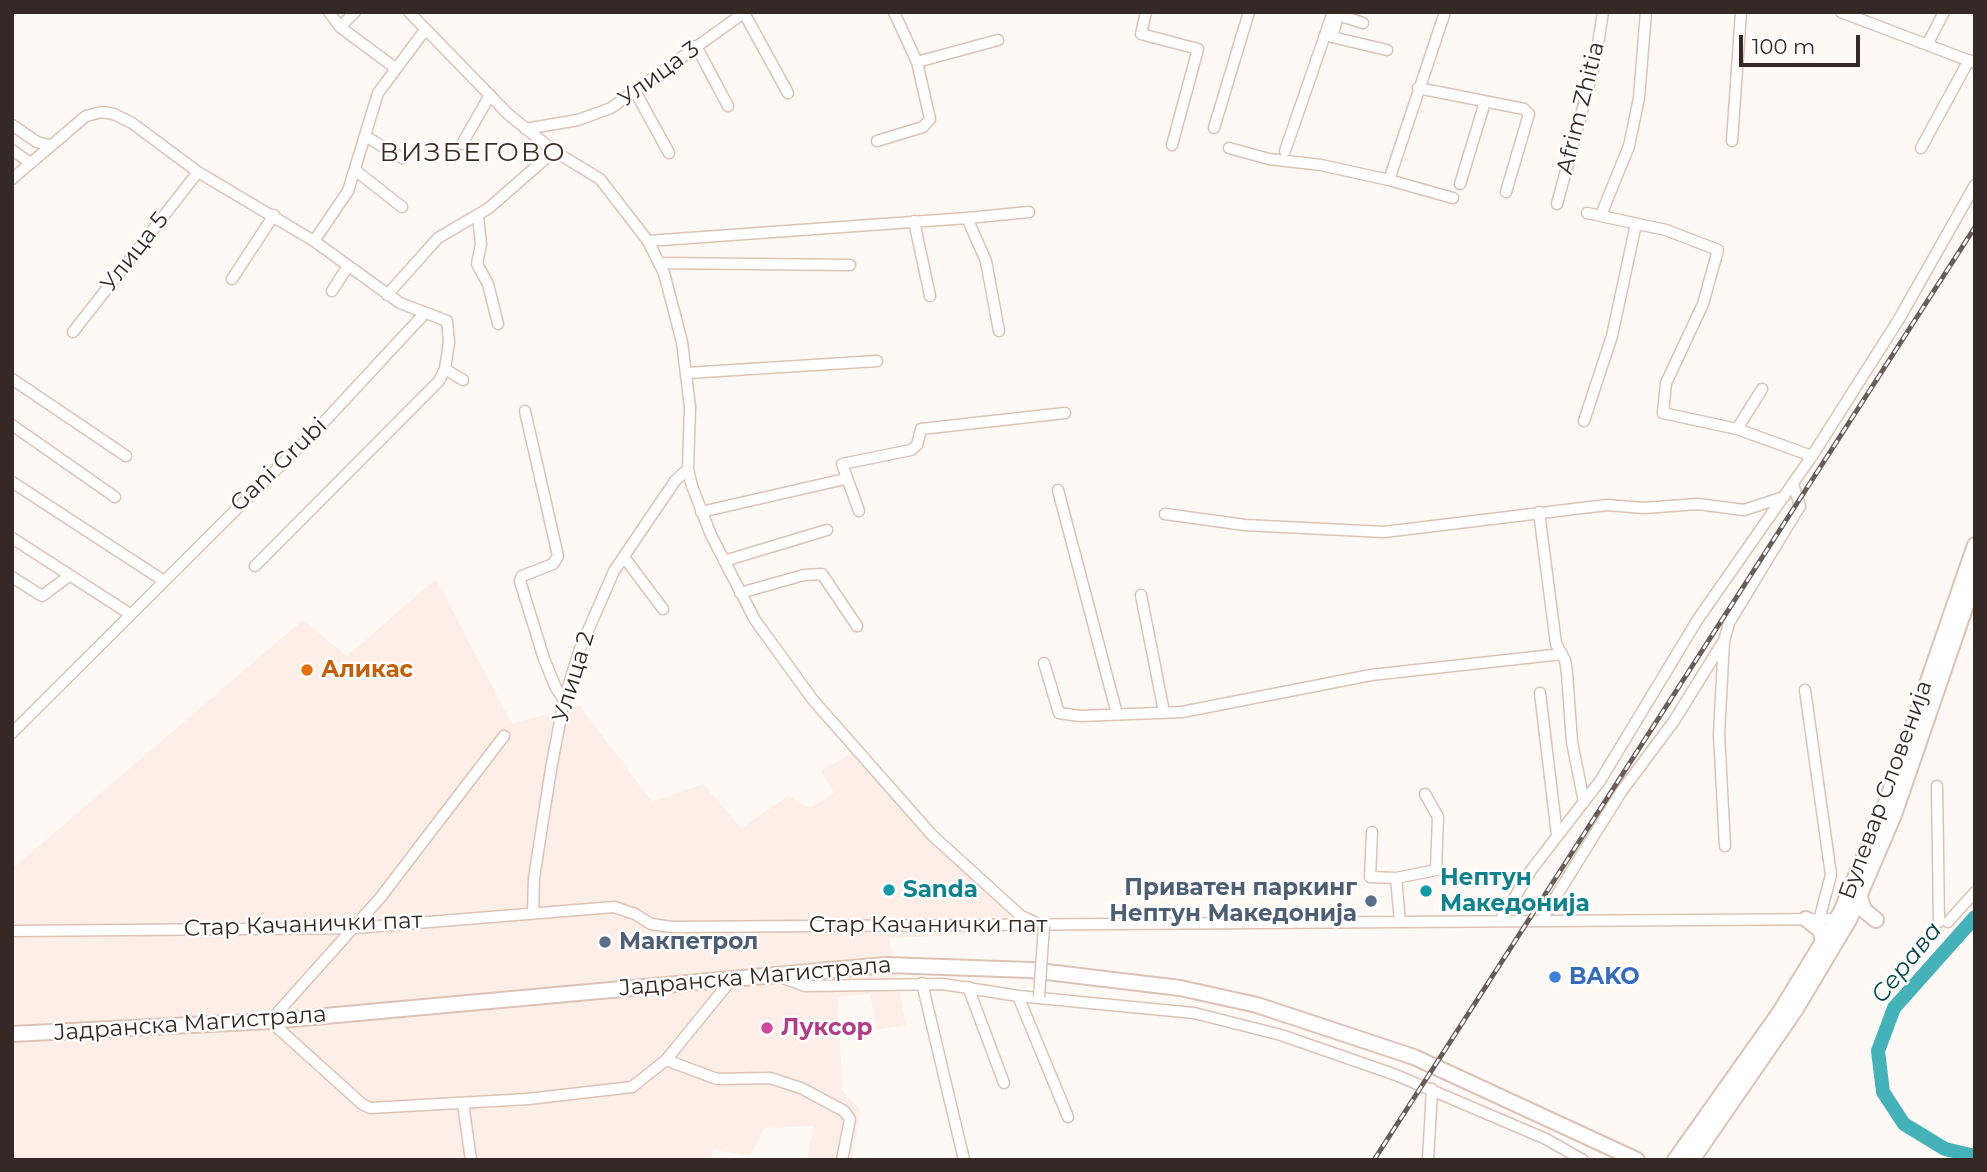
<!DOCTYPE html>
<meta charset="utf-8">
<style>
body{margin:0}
#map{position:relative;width:1987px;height:1172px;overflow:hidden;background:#fff9f6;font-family:Montserrat,sans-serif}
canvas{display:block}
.frame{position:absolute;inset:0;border:14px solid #342925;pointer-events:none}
.scale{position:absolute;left:1739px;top:35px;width:121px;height:32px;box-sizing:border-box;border:4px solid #342925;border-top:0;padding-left:9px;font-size:21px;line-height:24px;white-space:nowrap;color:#342925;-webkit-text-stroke:5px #fff;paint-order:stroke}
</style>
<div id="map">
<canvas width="1987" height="1172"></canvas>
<div class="frame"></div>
<div class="scale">100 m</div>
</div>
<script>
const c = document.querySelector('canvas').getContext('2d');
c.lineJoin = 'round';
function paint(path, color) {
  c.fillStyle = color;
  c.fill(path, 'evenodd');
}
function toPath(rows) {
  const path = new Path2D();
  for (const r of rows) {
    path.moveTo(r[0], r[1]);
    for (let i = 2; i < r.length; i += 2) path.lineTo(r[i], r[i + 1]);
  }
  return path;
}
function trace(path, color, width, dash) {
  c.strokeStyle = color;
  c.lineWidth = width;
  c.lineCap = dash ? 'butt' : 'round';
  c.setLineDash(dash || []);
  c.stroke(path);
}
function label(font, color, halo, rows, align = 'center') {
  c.font = font + ' Montserrat,sans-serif';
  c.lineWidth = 5;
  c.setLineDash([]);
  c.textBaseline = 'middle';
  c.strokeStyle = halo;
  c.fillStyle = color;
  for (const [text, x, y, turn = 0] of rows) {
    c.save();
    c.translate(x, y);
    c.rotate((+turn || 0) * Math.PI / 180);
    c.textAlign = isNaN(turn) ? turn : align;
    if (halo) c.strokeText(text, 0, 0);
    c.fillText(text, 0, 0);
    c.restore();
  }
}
const built = toPath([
 [436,579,512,724,579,705,652,802,703,784,741,828,788,796,810,808,834,793,821,770,853,753,938,845,1019,921,1005,933,889,938,906,1025,877,1030,870,994,838,997,842,1090,860,1110,852,1160,807,1160,813,1126,765,1128,750,1156,713,1149,711,1160,12,1160,12,869,303,620,347,656]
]);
const river = toPath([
 [1975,917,1894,1008,1878,1051,1883,1092,1904,1124,1945,1149,1975,1156]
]);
const street = toPath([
 [329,12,340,27,394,67],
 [409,12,508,114,554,151,600,179,648,241,664,273,682,342,690,407,688,469,692,486,711,535,755,620,813,700,932,835,1021,916,1041,925],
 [1146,12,1141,34,1198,49,1172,145],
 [1445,12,1389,180,1453,198],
 [1841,12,1975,63],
 [744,13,788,93],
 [1338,15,1363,23],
 [1336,23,1332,37,1387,50],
 [340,27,355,12],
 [1928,43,1944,12],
 [696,46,728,106],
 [917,62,998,40],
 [1418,88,1524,109,1529,114,1506,192],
 [636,93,669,153],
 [12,125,37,142,49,145],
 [1214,128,1249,12],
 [525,129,578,120,611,108,745,12],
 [365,136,402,158],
 [877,141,923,127,930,119,917,62,894,12],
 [1732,141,1741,12],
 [462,144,490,95],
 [1229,148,1269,159,1321,165,1389,180],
 [1921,148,1969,60],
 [12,150,29,162],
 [1285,151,1333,12],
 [355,170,402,207],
 [12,179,86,116,102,112,114,114,132,123,198,172,314,241,400,303,447,321,449,342,445,369,439,381,255,566],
 [1460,184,1485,102],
 [1557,204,1595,63,1603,12],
 [1587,213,1666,230,1718,250,1703,304,1666,383,1663,413,1737,429,1812,456],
 [1601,215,1629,146,1639,98,1646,12],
 [478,217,481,244,477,264,488,284,498,324],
 [967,218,1029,212],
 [914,221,930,296],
 [314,241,348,191,378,93,425,30],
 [648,241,967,218,986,261,999,331],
 [659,263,850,265],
 [232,279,274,215],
 [332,291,348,266],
 [387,295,438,238,489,208,554,151],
 [73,332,198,172],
 [445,369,463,380],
 [687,373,877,361],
 [12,379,126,456],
 [525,411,558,556,553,564,522,576,520,581,544,659,556,688,564,700],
 [1584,421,1612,336,1636,224],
 [12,425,115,497],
 [1737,429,1762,389],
 [12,482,164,581],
 [1058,490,1117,714],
 [859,511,842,464,911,450,917,445,921,429,1065,413],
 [701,512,845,479],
 [1539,512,1556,644,1565,660,1567,673,1572,742,1584,802],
 [1165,514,1245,525,1384,532,1607,505,1644,508,1698,504,1744,510,1784,497],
 [12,538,130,614],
 [624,557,663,609],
 [724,561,827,530],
 [12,577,42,596,69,576],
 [740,593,804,575,822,574,857,626],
 [1141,595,1164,712],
 [1044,663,1059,713,1080,716,1182,712,1371,675,1562,654],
 [1805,690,1831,875,1819,920],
 [1540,693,1557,835],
 [12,733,324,422,425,313],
 [504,736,380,898,270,1021,362,1104,370,1108,528,1099,632,1087,666,1060,732,979],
 [1937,786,1939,922],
 [1372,832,1370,877,1396,878,1436,870,1438,817,1425,794],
 [1725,846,1719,734,1724,641,1729,623,1800,506,1793,484],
 [1396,878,1400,922],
 [533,913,534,878,551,769,564,700,580,649,614,571,675,481,688,469],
 [1542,919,1621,792,1674,721,1723,642],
 [1500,921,1532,869,1600,781,1698,619,1812,456,1899,319,1975,185],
 [1948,922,1975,892],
 [12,931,355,928,614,907,635,914,651,924,672,927,1840,919],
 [775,975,805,986,943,984,1018,996,1194,1013,1281,1035,1396,1075,1546,1139,1583,1160],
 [922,983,964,1160],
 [968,987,1004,1083],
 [1018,996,1068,1117],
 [666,1060,717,1079,770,1078,801,1088,844,1111,850,1119,842,1160],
 [463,1103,471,1160],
 [1428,1160,1432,1089]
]);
const secondary = toPath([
 [1860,898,1864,910,1876,920],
 [1806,919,1820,930,1824,944],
 [12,1034,270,1021,886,965,1030,970,1180,988,1257,1005,1414,1057,1637,1160],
 [1675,1160,1780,1012,1841,912,1885,806,1975,545],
 [1692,1160,1796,1009,1849,920,1894,815,1975,579]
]);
const rail = toPath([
 [1374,1160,1975,227]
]);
const streetBridge = toPath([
 [1039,997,1044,926]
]);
const markers = [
 [307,670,7,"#e8710a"],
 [889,890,7,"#0f9aa8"],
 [1426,891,7,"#0f9aa8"],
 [1371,901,7,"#5c6f8a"],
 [605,942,7,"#5c6f8a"],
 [1555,977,7,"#3f7fe0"],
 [767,1028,7,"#d1479c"]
];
const streetNames = [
 ["Улица 3",659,74,-36],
 ["Afrim Zhitia",1581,108,-76],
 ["Улица 5",135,252,-52],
 ["Gani Grubi",279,465,-44],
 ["Улица 2",574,677,-73],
 ["Булевар Словенија",1886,790,-70],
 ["Стар Качанички пат",303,925,-2],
 ["Стар Качанички пат",928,925],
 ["Јадранска Магистрала",755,977,-5],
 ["Јадранска Магистрала",190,1024,-4]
];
const foodNames = [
 ["Аликас",321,670]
];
const cultureNames = [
 ["Нептун",1440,878],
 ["Македонија",1440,904],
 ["Sanda",903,890]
];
const serviceNames = [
 ["Приватен паркинг",1357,888],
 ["Нептун Македонија",1357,914],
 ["Макпетрол",619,942,"left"]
];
const shopNames = [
 ["BAKO",1569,977]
];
const hotelNames = [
 ["Луксор",781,1028]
];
const waterNames = [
 ["Серава",1907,963,-51]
];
const quarterNames = [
 ["ВИЗБЕГОВО",473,153]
];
paint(built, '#fdeee7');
trace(river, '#43b3b9', 14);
trace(street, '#dec2b6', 13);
trace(secondary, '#dec2b6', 18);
trace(street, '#fff', 10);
trace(secondary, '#fff', 14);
trace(rail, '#665c58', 5);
trace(rail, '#fff', 2.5, [8]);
trace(streetBridge, '#dec2b6', 13, []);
trace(streetBridge, '#fff', 10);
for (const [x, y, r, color] of markers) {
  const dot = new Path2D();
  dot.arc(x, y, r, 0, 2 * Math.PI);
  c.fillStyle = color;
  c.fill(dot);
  trace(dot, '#fff', 2.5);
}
label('23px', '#342925', '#fff', streetNames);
label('bold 23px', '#c56008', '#fff', foodNames, 'left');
label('bold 23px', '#0d838f', '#fff', cultureNames, 'left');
label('bold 23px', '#4e5e75', '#fff', serviceNames, 'right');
label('bold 23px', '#366cbe', '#fff', shopNames, 'left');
label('bold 23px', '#b23c85', '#fff', hotelNames, 'left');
label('italic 24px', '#00484b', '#fff', waterNames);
c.letterSpacing = '2px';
label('26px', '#412b21', '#fff', quarterNames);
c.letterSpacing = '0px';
</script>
